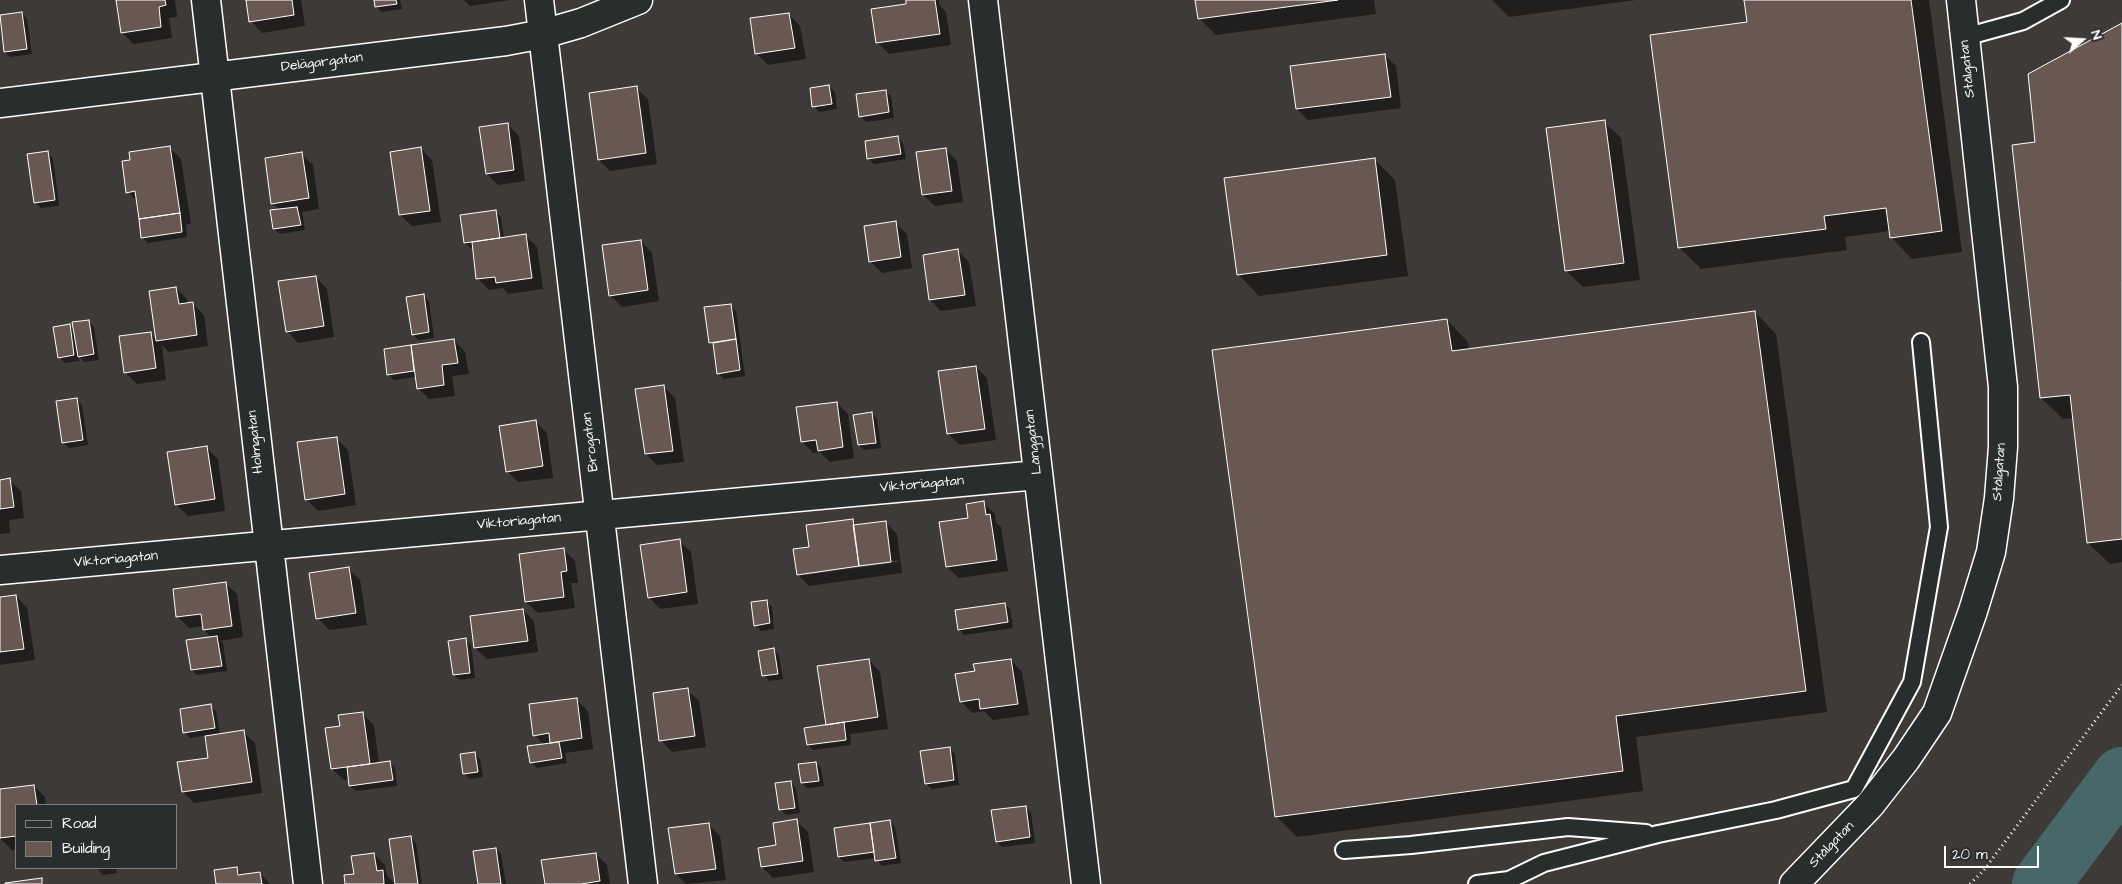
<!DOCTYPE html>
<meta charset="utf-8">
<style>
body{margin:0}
#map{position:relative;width:2122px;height:884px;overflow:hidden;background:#3d3a38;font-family:"Architects Daughter",sans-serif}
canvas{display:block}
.legend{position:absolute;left:15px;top:804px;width:162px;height:65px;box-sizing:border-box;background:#2a2d2e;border:1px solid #7f8182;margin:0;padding:6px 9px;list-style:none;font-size:15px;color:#fff}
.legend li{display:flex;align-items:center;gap:10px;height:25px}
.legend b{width:25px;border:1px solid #7f8182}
.north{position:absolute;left:2057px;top:15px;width:50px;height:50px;-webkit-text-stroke:4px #2a2d2e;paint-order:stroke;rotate:71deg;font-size:14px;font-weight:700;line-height:20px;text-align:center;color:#fff}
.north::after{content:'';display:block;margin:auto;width:18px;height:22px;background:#fff;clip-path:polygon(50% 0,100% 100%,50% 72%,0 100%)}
.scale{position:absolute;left:1944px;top:846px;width:95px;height:22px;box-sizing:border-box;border:2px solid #fff;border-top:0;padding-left:6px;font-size:15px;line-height:18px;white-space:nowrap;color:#fff;-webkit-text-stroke:4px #2a2d2e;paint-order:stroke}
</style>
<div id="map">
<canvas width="2122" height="884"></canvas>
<ul class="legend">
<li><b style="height:6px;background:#2a2d2e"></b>Road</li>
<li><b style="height:14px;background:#695851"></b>Building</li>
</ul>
<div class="north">N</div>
<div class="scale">20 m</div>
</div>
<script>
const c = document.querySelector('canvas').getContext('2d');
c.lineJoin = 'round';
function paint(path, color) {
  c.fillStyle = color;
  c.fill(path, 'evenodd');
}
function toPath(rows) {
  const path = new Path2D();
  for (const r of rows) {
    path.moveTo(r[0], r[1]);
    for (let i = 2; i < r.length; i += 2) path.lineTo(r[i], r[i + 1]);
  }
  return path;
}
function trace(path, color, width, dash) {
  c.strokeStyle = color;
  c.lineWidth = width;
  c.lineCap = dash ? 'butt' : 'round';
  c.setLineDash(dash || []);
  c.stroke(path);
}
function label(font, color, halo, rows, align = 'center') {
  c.font = font + ' "Architects Daughter",sans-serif';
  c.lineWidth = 5;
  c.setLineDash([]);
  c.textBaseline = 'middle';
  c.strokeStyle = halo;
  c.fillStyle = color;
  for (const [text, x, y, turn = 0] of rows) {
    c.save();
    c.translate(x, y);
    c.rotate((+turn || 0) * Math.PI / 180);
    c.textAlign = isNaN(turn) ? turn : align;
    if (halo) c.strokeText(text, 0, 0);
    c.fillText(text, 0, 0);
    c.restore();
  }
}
const shadow = toPath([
 [117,0,175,0,177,17,169,18,172,38,133,44,122,32],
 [248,0,301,0,305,26,262,33,251,21],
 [375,0,400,0,402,9,382,12,376,7],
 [464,0,510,0,470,6],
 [907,0,939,0,940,6,946,12,951,45,889,54,877,42,908,5],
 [1197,0,1374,0,1376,14,1216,35,1199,18],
 [1492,0,1636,0,1509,17],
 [1745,0,1929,0,1962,252,1912,259,1891,237,1890,231,1845,237,1847,250,1701,269,1679,247,1748,23],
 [22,13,27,19,32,54,10,57,5,52,0,16],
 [789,14,800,26,806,59,768,65,756,53],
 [2122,24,2122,562,2110,564,2088,543,2074,418,2063,419,2041,398],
 [1384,55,1396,66,1401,108,1308,120,1297,109],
 [829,86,835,92,837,109,819,112,814,106],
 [636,88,648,99,657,164,610,171,599,160],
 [885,91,891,96,894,118,866,122,861,116],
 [1604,122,1621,138,1640,280,1583,287,1566,271],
 [507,124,519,136,525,181,498,185,487,174],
 [898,137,903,143,906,159,874,164,868,158],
 [170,148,181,159,191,224,186,224,187,237,148,243,142,237,138,202,128,192,132,161],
 [421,149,432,160,441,222,412,226,400,215],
 [945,149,957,161,963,202,935,206,923,195],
 [47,153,53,158,59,206,41,208,36,203,29,155],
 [301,154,313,165,319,209,302,212,305,230,280,234,274,229,280,210,272,203],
 [1374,159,1395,180,1408,276,1259,296,1238,274],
 [495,211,501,217,504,239,526,236,537,247,543,289,508,294,503,288,489,290,478,279,474,248,471,248,465,243],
 [896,223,907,234,912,268,882,273,870,261],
 [641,241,652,253,659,301,622,307,610,295],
 [958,251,969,262,976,306,941,311,930,300],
 [316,277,327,289,334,337,298,343,287,331],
 [176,288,187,299,188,304,192,303,204,315,208,346,169,352,162,345,166,380,137,384,125,372,150,333,157,340],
 [423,295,429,301,434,338,418,340,413,334],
 [730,305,736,311,745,376,724,379,718,373,714,346,711,342],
 [1755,312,1776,334,1827,712,1636,737,1643,791,1297,837,1276,816,1447,320,1468,342,1469,350],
 [89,321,94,327,99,360,84,362,79,356,79,361,65,363,59,357,69,325,75,331],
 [454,340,465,352,469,374,452,376,455,396,429,399,418,388,416,377,394,380,389,375,385,350],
 [976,367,987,378,996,440,960,445,948,434],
 [664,387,675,398,684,462,657,465,646,454],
 [77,400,82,405,88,445,69,448,63,442],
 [837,403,848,414,854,458,830,462,820,452,813,453,802,441],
 [872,413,877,419,881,448,864,450,859,445],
 [536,422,547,433,553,478,518,482,507,471],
 [336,438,348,450,356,505,318,511,306,499],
 [207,448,218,459,225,511,188,516,176,504],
 [0,480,9,480,21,491,24,518,9,520,10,533,0,534],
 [984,503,995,514,996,522,1001,527,1008,571,959,578,947,567,969,519],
 [852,520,858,526,885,522,897,534,902,573,809,586,798,575,811,548],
 [897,560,898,562,806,575,806,573],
 [679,541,691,552,698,604,660,609,649,597],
 [563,549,575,561,578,583,571,583,575,608,538,613,526,602],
 [348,569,360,580,367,625,329,630,318,618],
 [225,583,237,594,243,637,220,641,223,643,227,671,197,675,192,670,212,638,204,630,204,626,189,628,178,617,174,590],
 [16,596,27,608,35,660,0,665,0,599],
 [766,601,772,607,774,629,761,631,755,625],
 [1004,604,1010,609,1013,628,964,635,959,629],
 [523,610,534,621,538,652,487,659,475,648],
 [465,640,471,645,475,678,460,680,454,675],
 [774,650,779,655,783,679,769,681,764,675],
 [869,660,880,672,888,729,850,734,851,745,813,750,808,745,828,726],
 [1011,660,1022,672,1029,715,993,720,984,711,972,713,961,701,976,672],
 [687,690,699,701,706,747,672,752,661,740],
 [576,699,588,711,593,749,565,753,567,763,537,768,531,762,544,745,535,735],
 [211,706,216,711,220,735,243,732,255,743,262,793,194,803,183,792,209,759,206,735,190,738,184,732],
 [362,713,374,725,379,764,389,762,395,768,397,786,356,791,350,786,350,779,344,780,332,769,341,727],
 [949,748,955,754,959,785,932,789,926,784],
 [475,753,480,759,483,777,470,779,464,773],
 [816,763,821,768,824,786,807,788,802,783],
 [791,782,796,788,800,813,786,815,780,809],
 [34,786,45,797,46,805,16,805,16,849,12,850,0,838,0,791],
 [1025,807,1031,813,1035,843,1002,847,997,842],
 [796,821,808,832,814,872,773,878,762,867],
 [889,821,895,827,901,863,882,866,876,858,844,862,839,857],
 [708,824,720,836,726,880,686,884,676,874],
 [411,837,416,843,422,884,396,884],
 [496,849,501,854,506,884,479,884],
 [374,854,385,865,387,876,395,884,347,884],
 [596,854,607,865,610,884,546,884],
 [97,868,116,868,117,873,103,875],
 [236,868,243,876,260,873,270,884,217,884]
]);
const river = toPath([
 [2041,884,2122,776]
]);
const building = toPath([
 [116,0,165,0,166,5,159,7,161,27,121,33,116,0],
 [246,0,292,0,294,15,249,22,246,0],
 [374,0,396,0,397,4,375,7,374,0],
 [906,0,935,0,940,34,876,43,871,9,906,4,906,0],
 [1195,0,1338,0,1198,19,1195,0],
 [1744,0,1911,0,1942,231,1890,238,1886,208,1824,216,1826,229,1678,248,1650,35,1747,22,1744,0],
 [22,12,27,49,4,52,0,15,22,12],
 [789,13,795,48,755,54,750,18,789,13],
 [2122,23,2122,539,2087,543,2070,395,2040,398,2012,145,2035,142,2028,74,2122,23],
 [1385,54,1391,97,1296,109,1290,66,1385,54],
 [829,85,832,104,812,107,810,88,829,85],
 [637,86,646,153,598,160,589,93,637,86],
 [886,90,889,112,859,117,856,94,886,90],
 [1605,120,1624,263,1565,271,1546,128,1605,120],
 [508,123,514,170,486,174,479,127,508,123],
 [898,136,901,154,867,159,865,141,898,136],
 [170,146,180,213,139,219,135,191,126,193,122,161,130,160,129,152,170,146],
 [421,147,430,211,399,215,390,152,421,147],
 [946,148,952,191,922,195,916,152,946,148],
 [48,151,55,200,34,203,27,154,48,151],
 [302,152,309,198,271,204,265,158,302,152],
 [1375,158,1387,255,1237,275,1224,178,1375,158],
 [297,207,301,225,273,229,270,210,297,207],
 [496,210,500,238,464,243,460,215,496,210],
 [180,213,182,232,141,238,139,219,180,213],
 [896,221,901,257,869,262,864,226,896,221],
 [526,234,532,278,496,283,495,277,476,279,472,242,526,234],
 [641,240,648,290,609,296,602,245,641,240],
 [958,249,965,295,929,300,923,255,958,249],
 [316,276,324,326,286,332,278,281,316,276],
 [176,287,179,304,193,302,197,335,156,341,149,291,176,287],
 [424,294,429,332,412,335,406,297,424,294],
 [731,304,736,339,709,343,704,307,731,304],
 [1755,311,1806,691,1616,716,1623,771,1275,817,1212,350,1447,319,1452,351,1755,311],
 [89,320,94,354,78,357,72,322,89,320],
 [70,324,74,355,58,358,53,327,70,324],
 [151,332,156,368,124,373,119,336,151,332],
 [454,339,458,363,442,365,444,385,417,389,411,345,454,339],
 [736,339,740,370,717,374,713,343,736,339],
 [411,345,414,371,387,375,384,349,411,345],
 [976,366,985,429,947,434,938,371,976,366],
 [664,385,673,451,645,454,635,389,664,385],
 [77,398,83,440,62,443,56,401,77,398],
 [837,402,843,447,818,451,816,440,801,442,796,407,837,402],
 [872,412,876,443,858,445,853,415,872,412],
 [536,420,543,466,506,472,499,426,536,420],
 [337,437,345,494,305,500,297,442,337,437],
 [207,446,215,499,175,505,167,452,207,446],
 [10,478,14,507,0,509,0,480,10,478],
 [984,501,986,515,990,514,997,560,946,567,939,522,968,518,966,504,984,501],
 [853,519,859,566,797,575,793,549,809,547,806,525,853,519],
 [886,521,891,562,859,566,853,525,886,521],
 [680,539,687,592,648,598,640,545,680,539],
 [564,548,567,571,561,572,564,597,525,602,519,554,564,548],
 [349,567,356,613,316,619,309,573,349,567],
 [226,582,232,626,203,630,201,614,176,617,173,589,226,582],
 [16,595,24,649,0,652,0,597,16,595],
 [767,600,770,623,754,626,751,602,767,600],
 [1005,603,1008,622,958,630,955,610,1005,603],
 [523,609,528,641,474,648,470,616,523,609],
 [217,636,222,666,191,670,186,640,217,636],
 [466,638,470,673,453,675,448,641,466,638],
 [774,648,778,674,762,676,758,651,774,648],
 [869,659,878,717,826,725,817,666,869,659],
 [1011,659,1018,704,980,709,979,699,960,702,955,674,975,671,973,664,1011,659],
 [688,688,695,736,659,741,653,693,688,688],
 [577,698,582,738,550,743,549,733,533,736,529,704,577,698],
 [211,704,215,728,183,733,180,709,211,704],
 [363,712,370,764,331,769,325,728,340,726,338,715,363,712],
 [844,722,846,740,807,745,804,728,844,722],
 [244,730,252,782,182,792,177,762,208,758,205,736,244,730],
 [559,742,562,758,530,763,527,746,559,742],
 [950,747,954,780,925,784,920,751,950,747],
 [475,752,478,772,463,774,460,754,475,752],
 [390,761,393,780,349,786,347,767,390,761],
 [816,762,819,781,801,783,798,764,816,762],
 [791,781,795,808,779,810,775,783,791,781],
 [34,785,37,805,16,805,16,836,0,838,0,789,34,785],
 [1026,806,1030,837,996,842,991,810,1026,806],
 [797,819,803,861,761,867,758,848,776,845,773,823,797,819],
 [890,820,896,858,875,861,870,823,890,820],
 [709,823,716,869,675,874,668,828,709,823],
 [870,823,874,852,838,857,834,828,870,823],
 [411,836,418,884,395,884,389,839,411,836],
 [496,848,501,884,478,884,473,851,496,848],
 [374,853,377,871,383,870,384,884,345,884,344,875,354,874,351,856,374,853],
 [596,853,600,881,581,884,545,884,541,860,596,853],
 [237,867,238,875,260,872,262,884,216,884,214,870,237,867],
 [42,878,42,884,5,884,5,883,42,878]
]);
const path = toPath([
 [1970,884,1984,870,2122,685]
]);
const service = toPath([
 [1965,37,2023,21,2061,0],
 [1344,850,1411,845,1568,827,1646,833],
 [1477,884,1509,880,1544,863,1658,834,1776,810,1854,789,1912,682,1939,527,1921,342]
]);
const minor = toPath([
 [206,0,308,884],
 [539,0,643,884],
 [983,0,1086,884],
 [0,103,506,41,543,34,581,23,638,0],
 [0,570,1038,475],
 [1794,884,1870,805,1906,759,1937,713,1973,611,1991,552,1999,498,2003,447,2003,387,1961,0]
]);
const streetNames = [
 ["Delägargatan",322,63,-7],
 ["Stålgatan",1968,69,-96],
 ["Holmgatan",256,442,-96],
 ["Brogatan",591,442,-97],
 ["Långgatan",1034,442,-97],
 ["Stålgatan",2000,472,-86],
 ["Viktoriagatan",922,485,-5],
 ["Viktoriagatan",519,522,-5],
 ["Viktoriagatan",116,560,-5],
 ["Stålgatan",1832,845,-46]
];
paint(shadow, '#0007');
trace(river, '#48676a', 58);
paint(building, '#695851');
trace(building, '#fff', 1);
trace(service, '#fff', 20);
trace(minor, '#fff', 31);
trace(path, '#fff', 3, [1, 4]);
trace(service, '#2a2d2e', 16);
trace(minor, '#2a2d2e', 28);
label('14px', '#fff', '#2a2d2e', streetNames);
</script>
